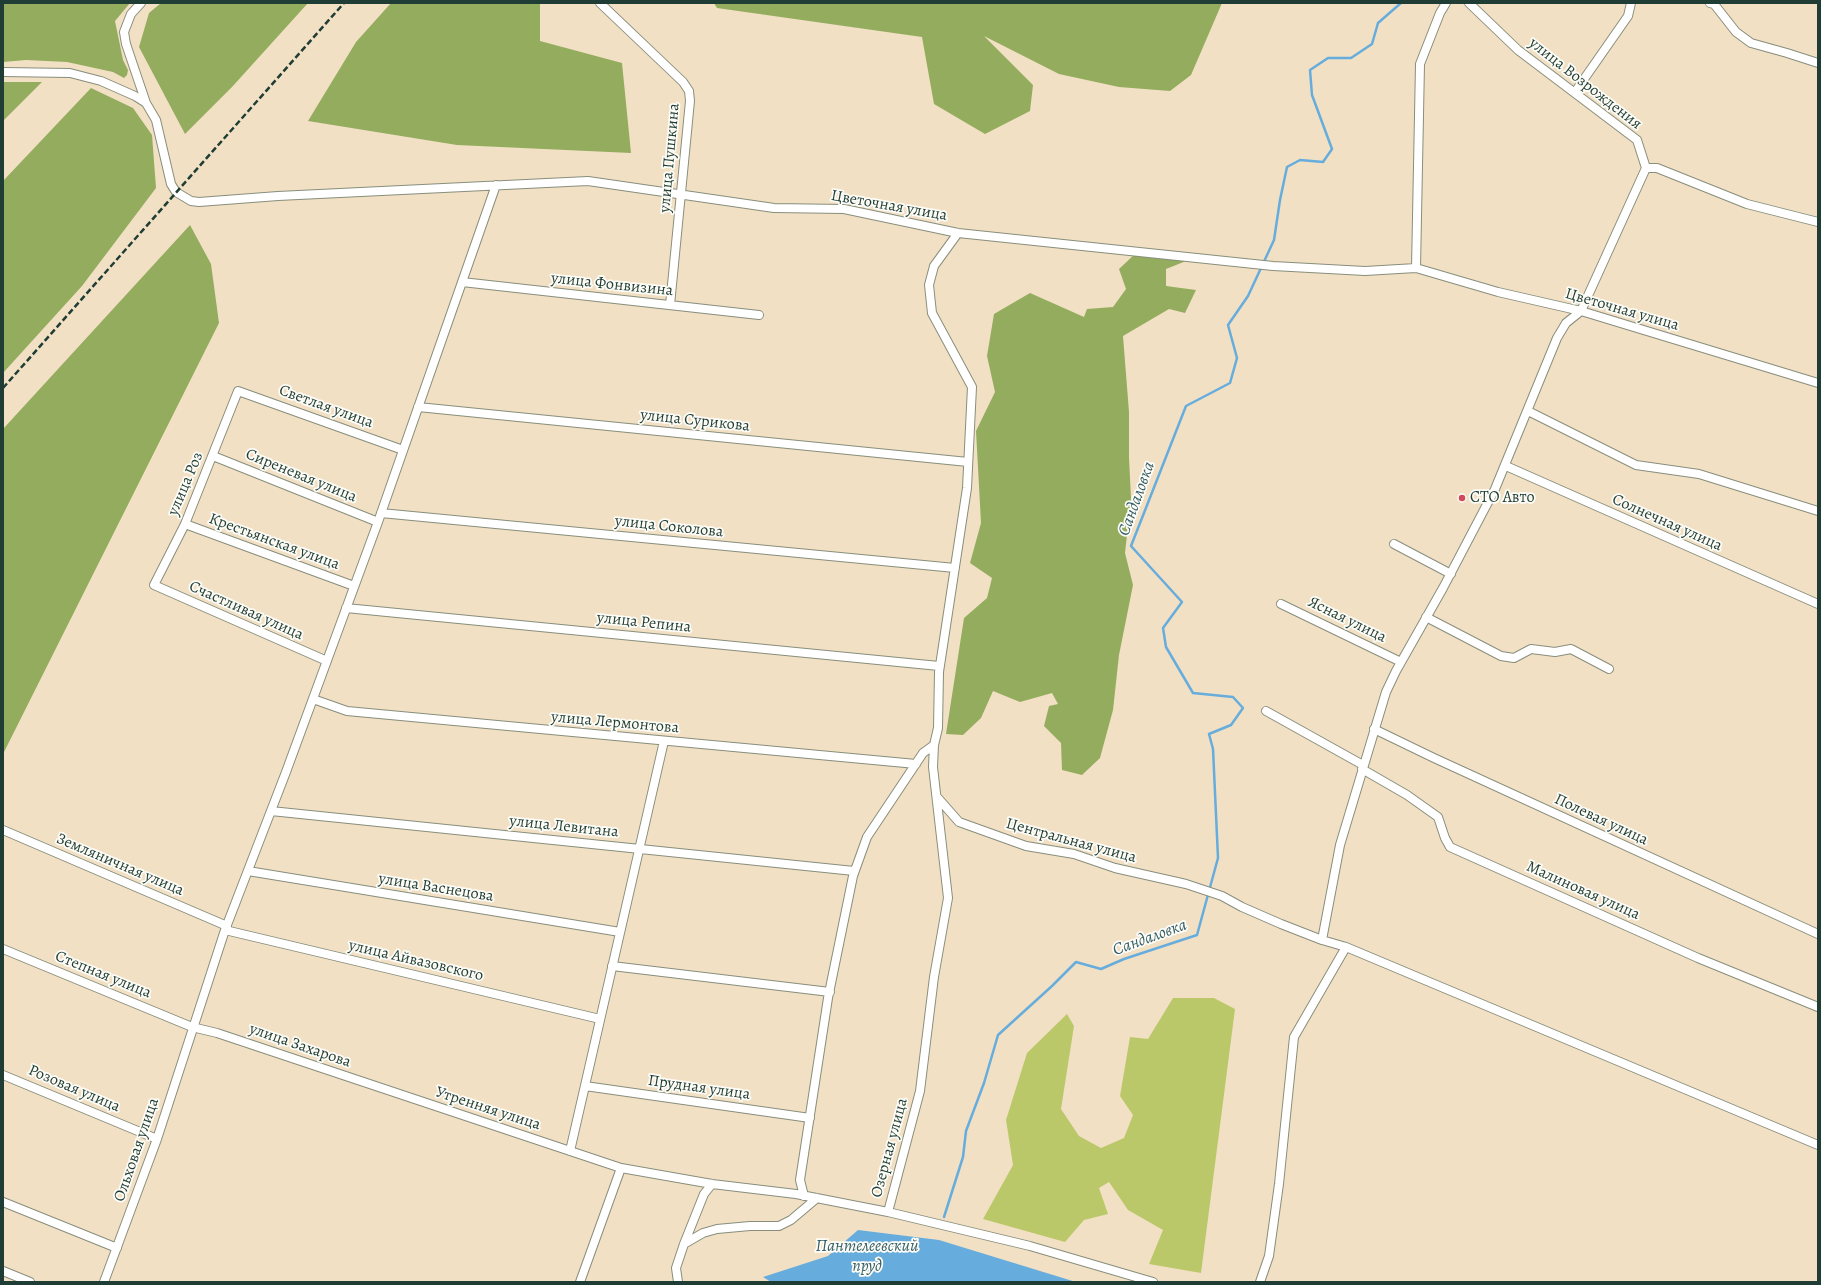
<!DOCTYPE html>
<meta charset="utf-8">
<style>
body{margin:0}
#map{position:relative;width:1821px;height:1285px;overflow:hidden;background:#f2e0c4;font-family:Alegreya,serif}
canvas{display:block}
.frame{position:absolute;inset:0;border:4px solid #1f3d34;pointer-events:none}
</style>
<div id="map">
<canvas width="1821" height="1285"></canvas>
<div class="frame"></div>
</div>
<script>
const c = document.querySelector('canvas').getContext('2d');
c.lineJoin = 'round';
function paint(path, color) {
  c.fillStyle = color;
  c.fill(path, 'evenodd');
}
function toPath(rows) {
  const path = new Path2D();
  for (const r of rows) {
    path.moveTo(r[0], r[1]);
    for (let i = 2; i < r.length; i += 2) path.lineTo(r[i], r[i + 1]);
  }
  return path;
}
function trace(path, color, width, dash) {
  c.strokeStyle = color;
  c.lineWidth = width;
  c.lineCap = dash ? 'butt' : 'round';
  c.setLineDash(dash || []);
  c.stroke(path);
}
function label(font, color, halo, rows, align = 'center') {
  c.font = font + ' Alegreya,serif';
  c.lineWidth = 3.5;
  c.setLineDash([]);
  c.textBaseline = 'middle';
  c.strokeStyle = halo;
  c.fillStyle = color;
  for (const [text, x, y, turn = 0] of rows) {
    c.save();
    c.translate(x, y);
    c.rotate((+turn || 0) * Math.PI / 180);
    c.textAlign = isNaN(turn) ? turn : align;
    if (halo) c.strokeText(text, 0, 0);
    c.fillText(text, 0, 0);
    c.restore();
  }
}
const green = toPath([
 [1173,998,1214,998,1235,1009,1201,1273,1149,1264,1163,1230,1128,1210,1109,1182,1099,1188,1108,1214,1084,1220,1065,1242,983,1219,1013,1165,1006,1120,1027,1053,1067,1014,1074,1026,1061,1109,1079,1136,1101,1148,1124,1138,1133,1115,1120,1096,1130,1037,1148,1039]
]);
const forest = toPath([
 [3,3,130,3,115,21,123,60,128,70,127,75,124,78,113,72,67,62,26,60,3,62],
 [161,3,308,3,232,87,185,134,139,47,149,13],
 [391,3,540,3,540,41,622,63,631,153,457,145,308,121,356,42],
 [714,3,1222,3,1191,75,1170,91,1119,87,1059,74,984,36,1033,85,1030,111,985,134,934,104,922,37,717,8],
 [3,82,42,82,3,121],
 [91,88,133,108,152,135,156,188,82,286,3,373,3,181],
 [190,225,211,264,219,323,3,754,3,429],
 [1136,253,1186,261,1166,269,1166,286,1196,290,1185,313,1169,309,1123,336,1129,412,1129,458,1131,498,1125,553,1133,585,1119,655,1113,710,1100,758,1082,775,1062,770,1061,743,1044,726,1049,706,1058,704,1052,693,1020,702,993,691,981,718,963,735,946,734,964,618,987,598,992,578,970,563,981,523,976,431,995,392,987,356,994,314,1030,293,1084,317,1087,309,1113,307,1126,289,1119,269]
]);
const water = toPath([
 [858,1230,939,1240,1076,1282,771,1282,763,1277,828,1256]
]);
const stream = toPath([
 [944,1217,963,1157,966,1131,984,1083,998,1035,1052,986,1076,962,1101,969,1124,959,1197,935,1218,858,1213,749,1209,734,1231,725,1243,708,1233,697,1193,693,1166,647,1163,628,1182,602,1131,546,1186,406,1230,383,1237,358,1228,325,1248,296,1274,240,1280,200,1287,167,1300,160,1323,162,1332,149,1312,95,1310,70,1328,58,1351,58,1372,44,1378,23,1401,3]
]);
const street = toPath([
 [141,3,131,14,124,32,126,44,146,103],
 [600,3,683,82,689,91,690,101,670,305],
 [1469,3,1518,50,1637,140,1646,168],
 [1710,3,1714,4,1736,32,1751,43,1787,53,1818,63],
 [3,72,70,73,101,81,135,96,146,103,156,120,171,184,176,192,191,201,199,202,278,196,588,181,774,208,844,209,958,233,1273,266,1365,271,1416,268,1498,292,1581,311,1818,383],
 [1575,92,1628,16,1631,3],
 [1646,168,1581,311,1566,323,1557,338,1495,489,1443,588,1396,671,1386,692,1340,845,1322,940,1346,947,1818,1145],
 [1646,168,1657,168,1747,204,1818,222],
 [1416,268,1420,64,1440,13,1446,3],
 [462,282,759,315],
 [418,407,968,462],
 [1528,411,1636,465,1699,474,1818,511],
 [213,456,378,522],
 [1506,466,1818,604],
 [381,513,955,568],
 [185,524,354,586],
 [1394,544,1451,574],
 [1281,604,1401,662],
 [346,608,939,666],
 [1426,617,1501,656,1514,658,1531,649,1555,652,1571,649,1609,669],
 [327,661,154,585,185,524,238,391,403,450],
 [313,699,347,711,916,764],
 [1266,711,1363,765],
 [1374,729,1434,758,1818,934],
 [1362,769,1407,795,1438,817,1445,838,1450,847,1698,958,1818,1007],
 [937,797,959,822,1026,846,1074,854,1115,868,1186,884,1222,896,1242,907,1281,924,1322,940],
 [271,811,854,871],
 [3,830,227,926],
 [248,871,620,932],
 [225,930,600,1019],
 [3,949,192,1027,217,1033,621,1168,712,1184,796,1194,888,1212,1030,1246,1153,1282],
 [612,966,830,992],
 [3,1075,157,1139],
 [585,1086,810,1118],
 [570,1151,664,741],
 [804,1196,800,1180,828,998,853,876,867,837,923,753,934,745],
 [3,1202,117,1248],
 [888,1212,920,1091,934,977,948,898,933,767,934,745,938,728,939,672,967,488,972,387,932,313,929,285,934,266,958,233],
 [684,1244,703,1233,717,1229,750,1226,779,1226,791,1220,817,1198],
 [3,1271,30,1282],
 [104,1282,157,1139,225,930,286,772,378,522,496,185],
 [580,1282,621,1168],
 [678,1282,676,1268,684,1244,704,1194,712,1184],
 [1260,1282,1269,1256,1279,1184,1294,1037,1346,947]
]);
const rail = toPath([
 [3,388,344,3]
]);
const markers = [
 [1462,498,4,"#d1495b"]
];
const streetNames = [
 ["улица Возрождения",1585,84,38],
 ["улица Пушкина",670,158,-85],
 ["Цветочная улица",889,206,10],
 ["улица Фонвизина",612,285,6],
 ["Цветочная улица",1622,310,16],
 ["Светлая улица",326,407,20],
 ["улица Сурикова",695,421,6],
 ["Сиреневая улица",301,476,22],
 ["улица Роз",186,484,-67],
 ["Солнечная улица",1667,523,24],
 ["улица Соколова",669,527,6],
 ["Крестьянская улица",274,542,20],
 ["Счастливая улица",246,611,24],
 ["Ясная улица",1347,620,26],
 ["улица Репина",644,623,6],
 ["улица Лермонтова",615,723,5],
 ["Полевая улица",1601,820,25],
 ["улица Левитана",564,827,6],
 ["Центральная улица",1071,841,15],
 ["Земляничная улица",120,865,23],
 ["улица Васнецова",436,888,9],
 ["Малиновая улица",1583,891,24],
 ["улица Айвазовского",416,961,13],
 ["Степная улица",103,975,22],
 ["улица Захарова",300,1046,19],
 ["Прудная улица",699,1088,8],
 ["Розовая улица",74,1089,23],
 ["Утренняя улица",488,1109,18],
 ["Озерная улица",890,1148,-75],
 ["Ольховая улица",137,1150,-71]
];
const poiNames = [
 ["СТО Авто",1470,498]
];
const waterNames = [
 ["Сандаловка",1137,499,-70],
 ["Сандаловка",1150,938,-20],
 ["Пантелеевский",867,1247],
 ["пруд",867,1267]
];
paint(green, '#bbc86a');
paint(forest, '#94ac5e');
paint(water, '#66addd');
trace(stream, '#66addd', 2.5);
trace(street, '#888e7c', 10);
trace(street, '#fff', 8);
trace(rail, '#1f3d34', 2.5, [6, 3]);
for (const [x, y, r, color] of markers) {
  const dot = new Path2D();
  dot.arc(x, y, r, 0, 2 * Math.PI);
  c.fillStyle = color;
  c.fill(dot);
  trace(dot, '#fdfcf7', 1.5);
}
label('16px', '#1f3d34', '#fdfcf7', streetNames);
label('16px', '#1f3d34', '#fdfcf7', poiNames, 'left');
label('italic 17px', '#345f67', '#fdfcf7', waterNames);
</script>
